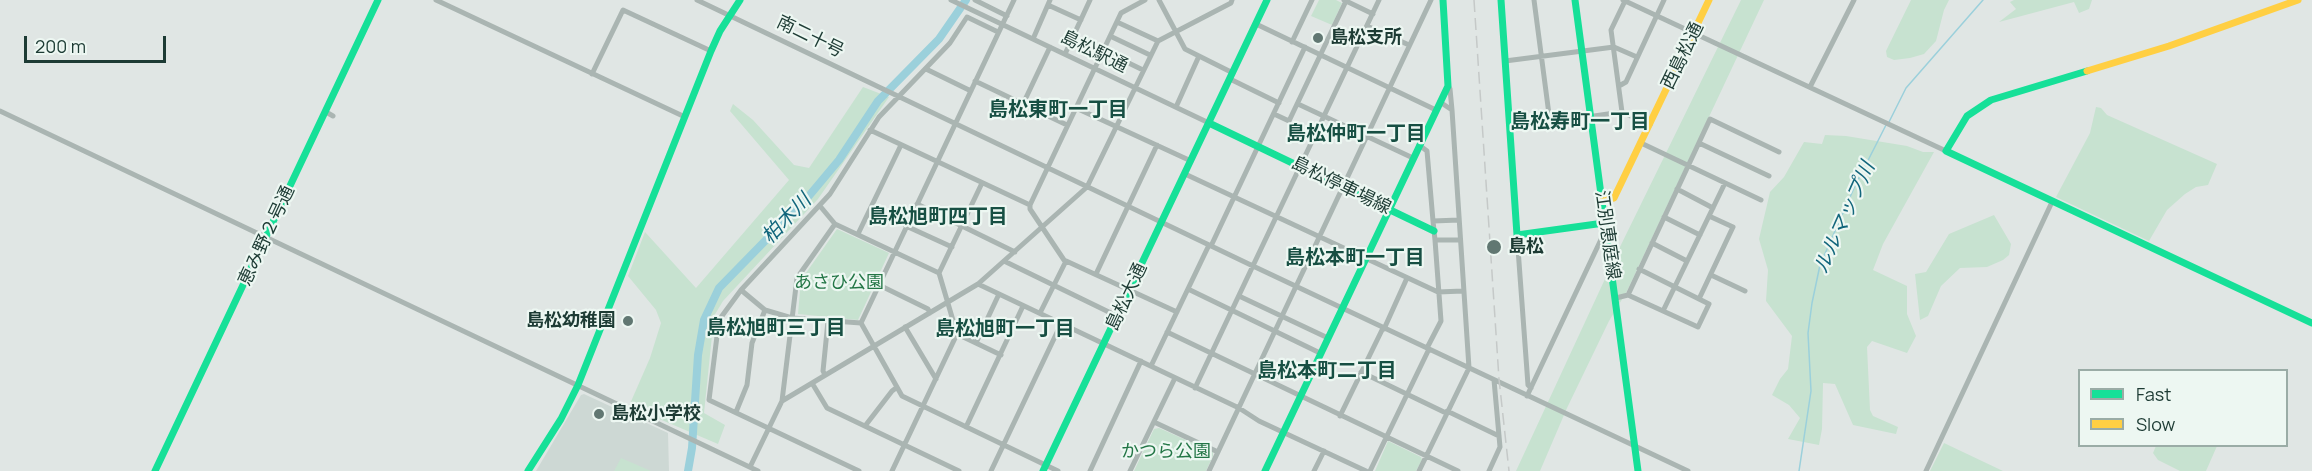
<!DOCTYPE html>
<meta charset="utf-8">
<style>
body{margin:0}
#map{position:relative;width:2312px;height:471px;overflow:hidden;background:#e0e6e4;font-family:Manrope,sans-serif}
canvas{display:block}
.legend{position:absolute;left:2078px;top:369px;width:210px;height:78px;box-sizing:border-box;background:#edf7f2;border:2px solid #9aaca6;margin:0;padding:8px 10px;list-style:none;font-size:18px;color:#1d3b34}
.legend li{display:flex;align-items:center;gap:12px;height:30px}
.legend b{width:30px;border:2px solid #9aaca6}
.scale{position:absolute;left:24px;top:36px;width:142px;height:27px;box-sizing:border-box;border:3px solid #1d3b34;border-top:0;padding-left:8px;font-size:18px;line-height:21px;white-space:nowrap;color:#1d3b34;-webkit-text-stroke:4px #edf7f2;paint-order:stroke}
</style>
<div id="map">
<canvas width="2312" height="471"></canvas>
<ul class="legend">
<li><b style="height:8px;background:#16e098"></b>Fast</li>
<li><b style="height:8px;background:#ffcf43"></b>Slow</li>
</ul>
<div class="scale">200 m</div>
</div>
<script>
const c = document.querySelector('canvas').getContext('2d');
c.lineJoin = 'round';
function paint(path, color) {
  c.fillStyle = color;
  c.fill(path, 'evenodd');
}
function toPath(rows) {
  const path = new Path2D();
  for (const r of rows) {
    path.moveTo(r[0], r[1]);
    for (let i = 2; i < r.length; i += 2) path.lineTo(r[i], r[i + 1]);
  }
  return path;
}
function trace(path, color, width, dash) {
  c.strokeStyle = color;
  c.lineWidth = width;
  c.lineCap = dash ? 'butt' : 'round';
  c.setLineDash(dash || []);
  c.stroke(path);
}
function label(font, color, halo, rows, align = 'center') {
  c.font = font + ' Manrope,"Noto Sans JP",sans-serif';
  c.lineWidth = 4.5;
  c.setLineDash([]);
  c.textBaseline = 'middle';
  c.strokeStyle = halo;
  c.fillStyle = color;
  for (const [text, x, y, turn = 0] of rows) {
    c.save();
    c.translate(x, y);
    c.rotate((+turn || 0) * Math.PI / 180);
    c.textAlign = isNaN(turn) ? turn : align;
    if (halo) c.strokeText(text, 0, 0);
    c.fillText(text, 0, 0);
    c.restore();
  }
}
const built = toPath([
 [584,394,668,433,669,471,536,471,581,395]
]);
const green = toPath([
 [1319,0,1336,0,1342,3,1332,25,1311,16],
 [1741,0,1764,0,1627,291,1609,321,1567,408,1540,471,1516,471,1617,253],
 [1911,0,1949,0,1944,10,1936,41,1924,54,1910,58,1894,60,1887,57,1886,51],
 [2014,0,2092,0,2089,9,2079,13,2074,2,1999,22,2016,9,2010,2],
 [863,87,889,97,818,199,723,301,714,316,704,413,725,425,718,444,629,406,650,358,661,323,656,310,628,276,645,232,696,288,789,180,730,111,733,104,753,120,794,165,809,168],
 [2096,107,2101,108,2107,115,2217,164,2208,185,2196,187,2185,194,2167,210,2149,241,2056,197,2090,133],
 [1825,135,1846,136,1907,146,1923,152,1934,152,1883,244,1873,270,1907,286,1907,314,1916,336,1907,353,1872,341,1867,347,1870,410,1873,416,1898,427,1896,434,1853,425,1835,384,1823,383,1822,429,1819,445,1788,439,1800,418,1789,405,1772,395,1780,379,1788,369,1792,336,1766,301,1768,270,1759,239,1770,192,1784,177,1804,142,1822,144],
 [1994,215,2011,244,2009,255,2003,260,1987,267,1960,268,1941,286,1928,316,1920,320,1915,274,1926,272,1949,234],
 [837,229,889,253,858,320,798,314,801,280],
 [1159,428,1213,452,1213,456,1206,471,1134,471,1154,429],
 [1388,441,1421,457,1422,460,1416,471,1375,471],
 [1944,443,2003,471,1930,471],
 [2156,446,2217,446,2206,471,2180,471,2158,460,2153,453],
 [621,458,651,471,614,471]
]);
const stream = toPath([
 [1889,122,1906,88,1983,0],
 [1799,471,1811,391,1808,333,1812,303,1820,265,1854,188,1886,125]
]);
const river = toPath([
 [688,471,692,448,698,355,704,320,719,288,808,197,839,160,878,101,939,39,966,0]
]);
const street = toPath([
 [436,0,685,117],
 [697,0,1253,266,1688,471],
 [951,0,1209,123],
 [975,0,1007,16],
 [1159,0,1185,49,1233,73],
 [1344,0,1373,14],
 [1534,0,1550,122],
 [1623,0,1946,151],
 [1048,5,1081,20],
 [1117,22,1158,41],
 [1256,24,1436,110],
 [1367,26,1409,45],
 [1110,36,1150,55],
 [1033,39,1050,0],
 [1292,42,1312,0],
 [1104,51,1143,70],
 [1065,54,1090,0],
 [1505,61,1614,47,1637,57],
 [926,69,971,91],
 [592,74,623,10,711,51],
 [1230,79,1279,103],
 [975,81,1067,125],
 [1448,86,1450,89,1452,110],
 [1619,86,1626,82,1664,0],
 [1810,87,1854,0],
 [1023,104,1050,47],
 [1298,104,1413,158],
 [1176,107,1199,56],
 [1076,108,1191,161],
 [0,111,758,471],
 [326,112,333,116],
 [1622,112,1611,30,1625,1],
 [1274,114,1289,121,1346,1],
 [1510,128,1622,112,1650,125],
 [870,130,1030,205,1030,209,1064,260,1177,312],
 [1641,143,1761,200],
 [1699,143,1769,176],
 [1419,145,1427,151,1433,221],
 [1185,174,1438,292,1463,291],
 [1677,189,1713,208],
 [917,204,1015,252],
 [1030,205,1121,13,1145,0],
 [820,206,835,224,939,273,957,334,1001,355],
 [1664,217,1700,235],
 [1459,220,1433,221,1435,240,1459,240],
 [906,226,952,247],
 [858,234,901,145],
 [1517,235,1528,385,1531,388],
 [1652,243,1687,261],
 [1211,246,1305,47],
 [1004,261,1117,316],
 [939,273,982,183],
 [1096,274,1157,145],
 [1711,275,1745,291],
 [978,284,1239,408,1259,421,1366,471],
 [879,285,928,309,930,313],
 [1188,289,1320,353],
 [741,290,765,310,792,318,861,323],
 [1628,295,1710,119,1779,152],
 [1239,296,1328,338],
 [1616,298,1628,295,1698,327,1709,304,1639,269],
 [1699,299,1733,227,1709,216],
 [1663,311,1725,183],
 [1040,313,1066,261],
 [861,323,1014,0],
 [861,323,902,396,1058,471],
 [905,327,936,379],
 [1384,329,1407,278],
 [1167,332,1458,471],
 [976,343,999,294],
 [1427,348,1441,321,1435,240],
 [1151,366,1209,245],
 [1361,372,1446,413],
 [825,375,823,371,828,321],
 [812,383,827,408,959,471],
 [1195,388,1379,0],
 [1527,396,1605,231],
 [782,401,797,278,835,224],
 [1447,411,1499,436],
 [736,412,747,385,752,343,765,310],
 [1340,416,1383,328],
 [1154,422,1218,452],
 [865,426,892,391,896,388],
 [966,427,1023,306],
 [750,467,782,401,978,284,1087,187,1158,41,1231,3,1232,0],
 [859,471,709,400,719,320,741,290,830,194,879,117,950,43,967,17,998,32],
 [892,471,957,334],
 [991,471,1061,324],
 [1090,471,1141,361],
 [1130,471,1175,378],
 [1209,471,1431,0],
 [1314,471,1324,451],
 [1370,471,1429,349],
 [1419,471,1469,368,1452,110,1440,102],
 [1489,471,1500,447,1494,380],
 [1926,471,2052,202]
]);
const fast = toPath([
 [1501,0,1517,235,1604,223],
 [1575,0,1638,471],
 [2087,71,1991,100,1967,116,1946,151,2312,323],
 [1209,123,1434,231],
 [155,471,378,0],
 [528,471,561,419,578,385,711,51,720,31,740,0],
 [1043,471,1267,0],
 [1265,471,1448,86,1443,0]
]);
const slow = toPath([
 [2087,71,2169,46,2298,0],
 [1602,200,1614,198,1709,0]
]);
const rail = toPath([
 [1474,0,1499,379,1509,471]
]);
const markers = [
 [1318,38,6,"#617772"],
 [1494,247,8,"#617772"],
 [628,321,6,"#617772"],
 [599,414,6,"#617772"]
];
const streetNames = [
 ["南二十号",810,37,26],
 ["島松駅通",1094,52,26],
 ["西島松通",1683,56,-64],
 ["島松停車場線",1341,186,26],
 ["江別恵庭線",1607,235,82],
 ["恵み野２号通",267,236,-65],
 ["島松大通",1127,297,-65]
];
const poiNames = [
 ["島松支所",1330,38],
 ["島松",1508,247],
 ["島松幼稚園",616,321,"right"],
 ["島松小学校",611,414]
];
const parkNames = [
 ["あさひ公園",839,283],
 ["かつら公園",1166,452]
];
const neighbourhoodNames = [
 ["島松東町一丁目",1058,110],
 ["島松寿町一丁目",1580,122],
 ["島松仲町一丁目",1356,134],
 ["島松旭町四丁目",938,217],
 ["島松本町一丁目",1355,258],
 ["島松旭町三丁目",776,328],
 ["島松旭町一丁目",1005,329],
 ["島松本町二丁目",1327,371]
];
const waterNames = [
 ["ルルマップ川",1845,218,-66],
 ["柏木川",787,219,-46]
];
paint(built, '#cdd8d4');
paint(green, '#c7e2d0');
trace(stream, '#9bd0db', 1.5);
trace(river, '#9bd0db', 8);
trace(street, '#aab5b2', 5);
trace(fast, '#16e098', 7);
trace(slow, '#ffcf43', 7);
trace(rail, '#c5c9c8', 1.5, [12, 6]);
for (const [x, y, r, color] of markers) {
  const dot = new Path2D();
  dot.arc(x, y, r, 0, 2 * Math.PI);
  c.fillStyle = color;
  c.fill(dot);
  trace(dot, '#edf7f2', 2);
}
label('18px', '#1d3b34', '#edf7f2', streetNames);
label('bold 18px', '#1d3b34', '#edf7f2', poiNames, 'left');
label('18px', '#237646', '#edf7f2', parkNames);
label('bold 20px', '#174f43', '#edf7f2', neighbourhoodNames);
label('italic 20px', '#12667c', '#edf7f2', waterNames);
</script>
